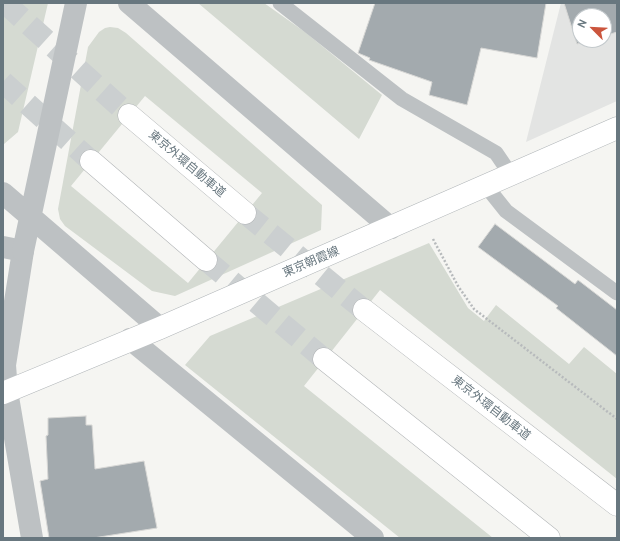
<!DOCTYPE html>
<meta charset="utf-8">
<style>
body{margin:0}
#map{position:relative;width:620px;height:541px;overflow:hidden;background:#f5f5f2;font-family:Cabin,sans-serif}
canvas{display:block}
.frame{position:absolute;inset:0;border:4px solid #68777f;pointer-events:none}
.north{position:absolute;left:572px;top:8px;width:40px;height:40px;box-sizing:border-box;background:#fff;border:1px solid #c3c9cc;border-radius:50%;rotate:294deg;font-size:11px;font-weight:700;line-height:16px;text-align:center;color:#68777f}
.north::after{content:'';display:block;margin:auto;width:14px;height:18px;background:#cb553d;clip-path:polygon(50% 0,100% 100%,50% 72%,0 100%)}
</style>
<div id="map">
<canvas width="620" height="541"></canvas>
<div class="frame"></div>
<div class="north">N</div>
</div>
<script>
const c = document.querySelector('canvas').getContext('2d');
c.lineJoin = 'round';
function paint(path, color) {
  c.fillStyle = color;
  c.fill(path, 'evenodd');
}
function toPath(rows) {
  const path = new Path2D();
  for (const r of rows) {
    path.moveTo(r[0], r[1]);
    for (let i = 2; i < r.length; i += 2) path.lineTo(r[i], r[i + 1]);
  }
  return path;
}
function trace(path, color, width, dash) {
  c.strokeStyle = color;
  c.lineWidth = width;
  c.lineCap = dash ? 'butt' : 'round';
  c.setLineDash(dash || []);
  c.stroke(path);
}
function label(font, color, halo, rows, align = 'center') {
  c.font = font + ' Cabin,"Noto Sans JP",sans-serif';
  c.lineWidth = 4;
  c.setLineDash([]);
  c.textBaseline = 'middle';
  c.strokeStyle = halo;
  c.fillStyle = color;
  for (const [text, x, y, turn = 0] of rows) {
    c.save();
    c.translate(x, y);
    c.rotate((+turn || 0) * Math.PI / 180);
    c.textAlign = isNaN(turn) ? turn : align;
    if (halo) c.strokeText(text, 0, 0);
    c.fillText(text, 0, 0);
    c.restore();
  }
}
const built = toPath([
 [561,3,617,3,617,101,526,142],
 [580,16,604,16,604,40,580,40]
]);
const green = toPath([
 [3,3,48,3,18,132,4,144],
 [198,3,264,3,305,32,382,95,359,139],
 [110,27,118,28,126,33,322,205,321,230,175,296,152,291,65,226,60,219,58,209,88,47,99,32,105,28],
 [145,96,262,193,188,283,71,186],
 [429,243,468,308,484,321,496,305,569,364,584,347,617,374,617,479,380,290,304,386,493,538,400,538,185,365,210,336]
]);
const building = toPath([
 [375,3,546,3,537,58,481,48,467,105,429,95,432,82,369,60,370,58,358,53,375,3],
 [564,3,617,3,617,32,604,36,604,16,580,16,580,40,590,40,577,44,564,3],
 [495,224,575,284,578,280,617,310,617,356,556,308,558,306,478,247,495,224],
 [86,416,86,425,92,425,95,469,144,461,157,528,93,538,49,538,40,481,48,479,46,436,48,435,48,418,86,416]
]);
const motorwayTunnel = toPath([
 [5,3,129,115],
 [3,82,91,161],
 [245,213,364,310],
 [206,260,324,359]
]);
const path = toPath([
 [433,239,458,286,474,309,617,419]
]);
const service = toPath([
 [280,3,402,99,496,153,511,175],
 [486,186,506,211,617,293]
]);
const minor = toPath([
 [3,247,23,251,5,365,7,391,32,538],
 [130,339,373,538]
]);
const tertiary = toPath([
 [129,3,391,228],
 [3,193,160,328],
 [23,251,76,3]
]);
const secondary = toPath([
 [3,393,160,328,617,128]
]);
const motorway = toPath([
 [129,115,245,213],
 [91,161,206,260],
 [364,310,617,505],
 [324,359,549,538]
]);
const streetNames = [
 ["東京外環自動車道",187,164,40],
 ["東京朝霞線",311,262,-23],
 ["東京外環自動車道",491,408,38]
];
paint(built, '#e3e4e3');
paint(green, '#d5dad2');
paint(building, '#a3aaae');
trace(building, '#d7d7d5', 1);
trace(motorwayTunnel, '#cbcfd0', 22, [22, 11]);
trace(secondary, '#b0b5b8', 23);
trace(motorway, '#b1b4b6', 23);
trace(path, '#b7babc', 2.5, [2, 2]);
trace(service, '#bdc1c3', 15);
trace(minor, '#bdc1c3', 22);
trace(tertiary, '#bdc1c3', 22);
trace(secondary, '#fff', 22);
trace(motorway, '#fff', 22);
label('12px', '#68777f', '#fff', streetNames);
</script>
